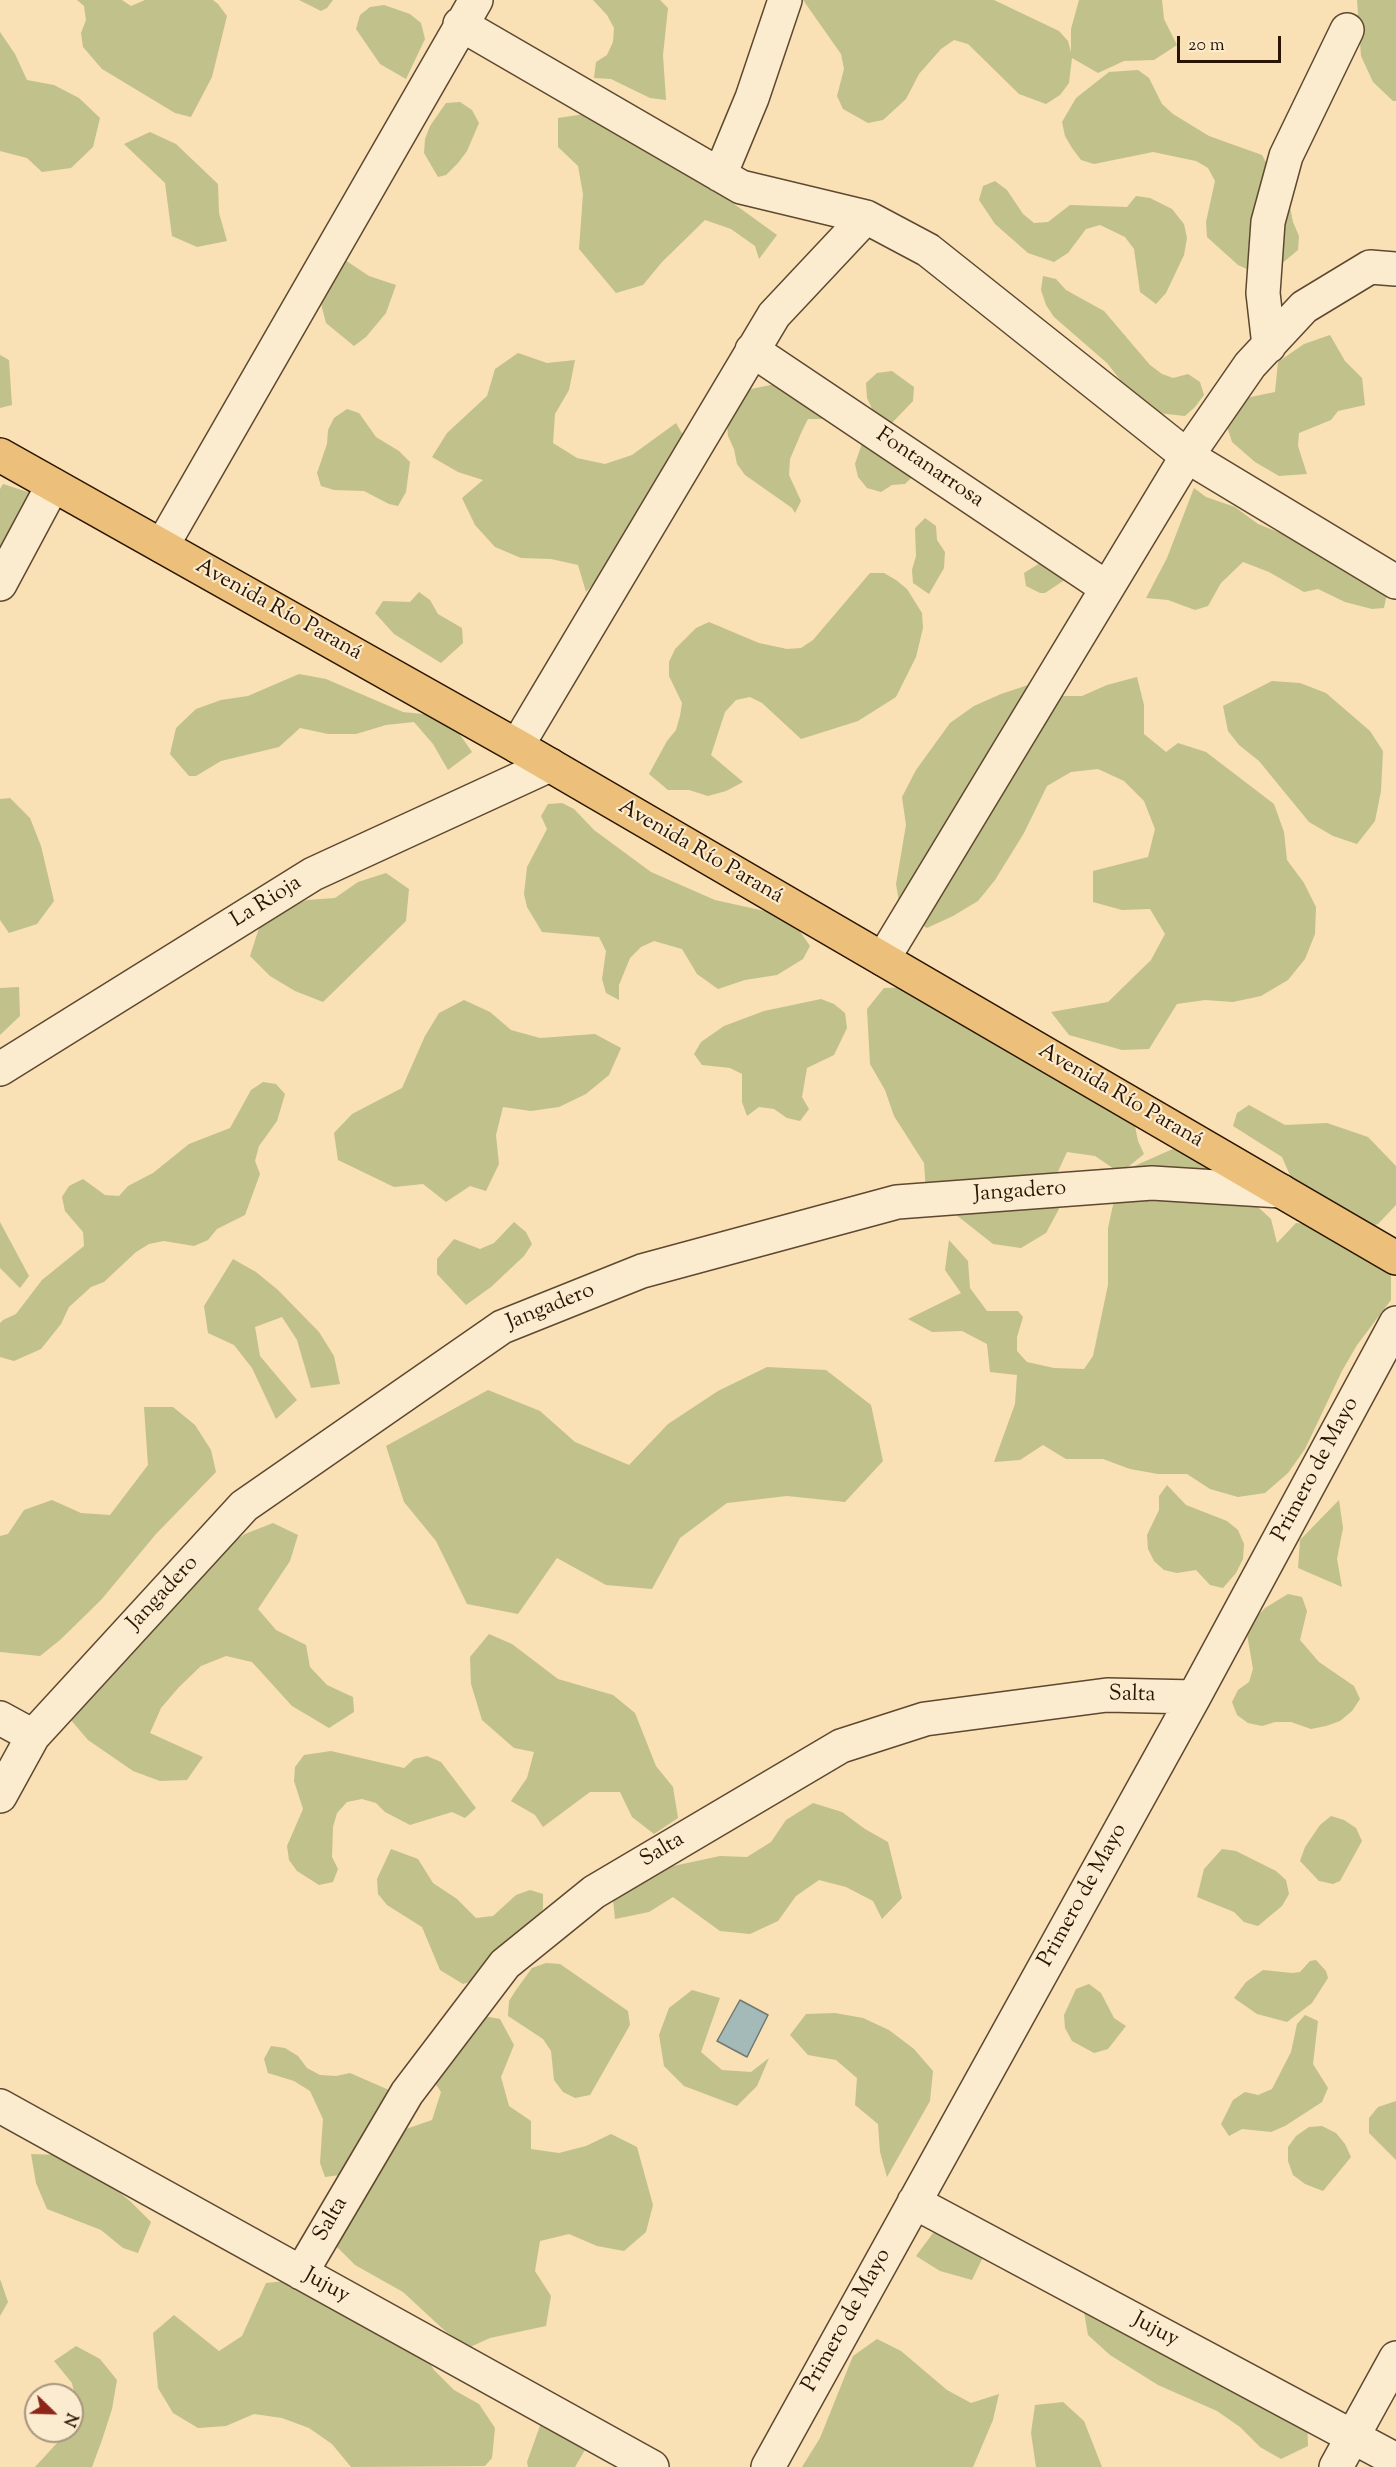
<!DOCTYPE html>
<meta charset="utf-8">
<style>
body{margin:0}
#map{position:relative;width:1396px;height:2467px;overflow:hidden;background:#f9e0b5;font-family:"Sorts Mill Goudy",serif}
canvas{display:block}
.north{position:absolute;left:24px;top:2383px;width:60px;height:60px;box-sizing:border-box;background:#fbebcf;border:2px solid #a7957d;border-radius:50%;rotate:113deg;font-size:16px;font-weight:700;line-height:24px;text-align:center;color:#2a1503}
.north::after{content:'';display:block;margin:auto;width:21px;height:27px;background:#8f2418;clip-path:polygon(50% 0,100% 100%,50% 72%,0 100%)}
.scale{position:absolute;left:1177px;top:36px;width:104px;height:27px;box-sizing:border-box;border:3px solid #2a1503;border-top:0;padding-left:8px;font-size:18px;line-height:21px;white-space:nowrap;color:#2a1503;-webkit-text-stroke:4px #fbebcf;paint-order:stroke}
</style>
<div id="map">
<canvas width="1396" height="2467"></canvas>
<div class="north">N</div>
<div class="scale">20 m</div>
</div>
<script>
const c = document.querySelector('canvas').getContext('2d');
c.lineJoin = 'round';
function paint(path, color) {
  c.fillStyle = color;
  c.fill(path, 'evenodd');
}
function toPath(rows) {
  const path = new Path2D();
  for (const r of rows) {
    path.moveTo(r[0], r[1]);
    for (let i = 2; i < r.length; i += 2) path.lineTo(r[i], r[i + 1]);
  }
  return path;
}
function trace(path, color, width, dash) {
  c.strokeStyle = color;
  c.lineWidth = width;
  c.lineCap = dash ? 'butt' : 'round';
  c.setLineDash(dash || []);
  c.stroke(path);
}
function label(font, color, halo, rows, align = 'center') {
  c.font = font + ' "Sorts Mill Goudy",serif';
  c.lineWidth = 4.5;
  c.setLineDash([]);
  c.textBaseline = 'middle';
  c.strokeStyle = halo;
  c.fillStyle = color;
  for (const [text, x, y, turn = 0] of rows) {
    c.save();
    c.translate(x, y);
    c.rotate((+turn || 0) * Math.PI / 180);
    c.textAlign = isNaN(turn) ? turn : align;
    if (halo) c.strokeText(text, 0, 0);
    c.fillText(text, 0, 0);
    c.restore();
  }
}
const green = toPath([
 [77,0,122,0,131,6,145,0,213,0,218,4,227,16,212,77,191,117,175,113,102,69,83,47,81,33,86,20,84,6],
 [299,0,333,0,327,8,321,11],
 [593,0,660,0,668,8,663,55,666,100,650,98,611,79,594,78,596,62,607,55,613,42,614,28,607,15],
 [803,0,994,0,1059,31,1068,41,1071,52,1071,29,1079,0,1162,0,1164,19,1177,45,1154,60,1124,61,1098,73,1072,58,1069,83,1060,95,1046,104,1019,94,968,44,954,40,941,49,919,74,906,99,883,120,868,123,843,109,837,96,844,69,841,54],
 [1357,0,1396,0,1396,101,1393,101,1373,82,1361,56],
 [384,5,410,14,421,23,425,39,406,79,380,64,356,29,360,15,370,7],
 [0,32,15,54,27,80,54,85,79,98,100,118,93,147,71,168,42,172,27,158,0,151],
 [1138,70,1149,78,1162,104,1173,114,1209,136,1262,155,1290,207,1293,222,1299,236,1298,250,1274,270,1251,271,1238,265,1207,237,1206,222,1215,181,1208,168,1196,161,1153,152,1094,164,1081,160,1072,148,1065,136,1062,122,1076,98,1109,72],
 [460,102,472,110,479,123,467,151,458,163,446,175,438,177,424,153,425,139,430,126,446,103],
 [585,114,708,185,777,235,759,259,755,246,731,229,705,220,662,262,643,285,616,293,579,249,583,194,578,166,558,147,558,118],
 [150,132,176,144,218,184,219,213,227,241,197,247,172,236,165,183,124,144],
 [995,181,1007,190,1023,214,1034,223,1048,222,1070,205,1127,207,1136,196,1150,198,1172,209,1184,224,1187,238,1184,255,1166,293,1156,304,1140,292,1134,249,1125,237,1100,225,1086,229,1068,253,1054,262,1028,253,995,224,979,200,983,186],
 [345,260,369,276,396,285,386,313,366,337,354,346,326,323,319,296],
 [1043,276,1056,279,1066,290,1104,311,1150,365,1162,374,1173,378,1188,374,1200,382,1204,395,1195,407,1185,416,1157,413,1125,386,1107,363,1054,317,1046,305,1041,290],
 [1330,335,1345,361,1362,378,1365,405,1338,411,1331,420,1299,433,1298,446,1307,474,1279,476,1255,462,1232,442,1223,414,1246,398,1275,392,1278,362,1304,344],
 [518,353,547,363,575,360,569,390,555,414,553,443,577,458,605,464,632,455,676,423,690,447,606,571,586,592,578,565,551,559,521,558,495,547,475,525,462,498,483,480,458,472,432,457,447,433,487,396,495,369],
 [0,355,9,360,12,405,0,408],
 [892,371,914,387,913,401,892,423,916,473,905,484,892,485,881,492,867,488,858,477,855,464,873,411,867,398,866,383,877,373],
 [780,383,836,424,823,419,808,419,802,431,790,459,789,475,801,501,795,513,792,508,745,475,737,464,734,449,728,436,727,422,740,397,751,389],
 [347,409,359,413,376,437,399,451,410,462,406,492,398,506,389,504,364,491,334,490,321,486,317,473,327,444,328,430,334,418],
 [3,484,31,493,0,557,0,489],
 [1194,488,1206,497,1235,507,1258,524,1310,545,1387,593,1384,608,1372,609,1345,602,1318,589,1304,592,1269,572,1243,562,1221,583,1208,606,1195,610,1168,600,1146,598,1167,558],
 [925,518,936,526,937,540,945,552,944,568,929,594,913,583,912,570,916,556,915,528],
 [1048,558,1069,577,1045,593,1040,593,1026,586,1024,573],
 [870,573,884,573,896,580,907,589,922,613,923,628,916,657,896,697,858,721,801,739,762,703,750,697,736,700,725,712,711,755,743,782,726,791,708,796,689,790,668,790,649,774,667,741,676,730,680,716,682,703,669,676,669,662,675,649,696,628,709,622,759,643,787,649,801,648,813,640],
 [419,592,430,600,438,614,462,628,463,643,441,663,394,634,375,613,383,601,410,602],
 [299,674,326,679,403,712,432,715,456,729,472,752,448,770,433,744,414,722,386,725,356,734,328,734,300,728,279,747,221,761,196,776,189,776,170,754,176,728,196,709,221,700,248,696],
 [1137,677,1144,705,1144,734,1166,752,1178,743,1206,752,1274,804,1284,832,1287,860,1304,883,1316,907,1315,934,1305,959,1288,980,1261,996,1233,1002,1205,1000,1177,1004,1149,1049,1122,1050,1069,1035,1051,1012,1108,1002,1151,960,1165,934,1150,909,1122,910,1093,902,1093,871,1148,857,1155,829,1144,801,1124,781,1098,769,1071,772,1047,786,1024,833,995,880,978,901,953,916,927,928,901,914,896,884,906,825,902,797,916,770,950,723,974,706,1001,694,1028,685,1054,696,1082,696,1107,685],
 [1272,681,1300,683,1326,693,1370,731,1383,751,1381,791,1375,821,1357,844,1333,836,1309,822,1259,761,1239,745,1228,731,1223,706],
 [10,798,30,818,41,846,54,901,37,924,9,933,0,920,0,799],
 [562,803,574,809,594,830,651,872,715,900,769,912,794,923,810,946,803,959,777,975,745,980,718,989,697,974,682,949,654,941,641,947,630,958,619,985,619,1000,606,993,602,979,606,951,599,937,542,932,527,907,524,894,527,867,547,829,541,816,548,804],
 [386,873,409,889,406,921,323,1002,295,991,270,976,250,956,259,928,281,910,307,900,335,898,358,882],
 [19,987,20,1016,0,1035,0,988],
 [912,987,1132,1111,1138,1141,1144,1154,1123,1171,1175,1148,1226,1178,1271,1219,1277,1243,1296,1223,1325,1225,1391,1272,1391,1300,1357,1345,1342,1371,1305,1449,1288,1473,1265,1493,1238,1497,1210,1489,1187,1474,1158,1474,1130,1469,1103,1459,1066,1459,1043,1445,1020,1460,994,1462,1015,1404,1017,1375,990,1372,987,1344,962,1331,932,1332,908,1319,961,1293,945,1270,949,1240,968,1261,970,1288,987,1311,1018,1311,1023,1317,1017,1337,1017,1351,1027,1362,1054,1368,1084,1369,1093,1356,1108,1285,1108,1228,1120,1173,1095,1156,1067,1152,1055,1178,1059,1209,1046,1233,1021,1248,993,1244,926,1191,924,1163,894,1116,885,1090,870,1064,867,1009,884,988],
 [821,999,834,1004,845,1013,847,1028,834,1055,807,1068,802,1097,809,1109,800,1121,787,1118,774,1109,759,1107,747,1116,742,1102,742,1074,730,1068,702,1065,694,1054,701,1042,724,1026,764,1011],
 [464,1000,490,1012,511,1030,540,1038,595,1034,621,1048,609,1075,586,1094,559,1107,531,1111,503,1107,496,1135,499,1164,486,1191,470,1186,446,1202,423,1184,394,1187,338,1160,334,1133,352,1114,402,1088,425,1036,439,1013],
 [263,1082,276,1084,285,1094,277,1121,259,1146,255,1161,260,1174,245,1215,217,1229,208,1240,194,1246,164,1241,149,1244,136,1252,104,1282,91,1287,69,1307,61,1324,41,1349,14,1361,0,1357,0,1323,3,1320,16,1314,42,1280,84,1246,83,1232,65,1211,62,1197,69,1186,83,1179,105,1195,119,1196,128,1186,153,1173,189,1144,230,1128,251,1090],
 [1249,1105,1285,1125,1327,1123,1368,1137,1396,1166,1396,1205,1378,1224,1363,1229,1293,1182,1282,1157,1233,1126,1237,1113],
 [0,1222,29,1276,20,1288,0,1268],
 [514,1222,526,1232,532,1244,524,1256,491,1287,466,1305,437,1274,437,1259,454,1239,480,1249,494,1243],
 [233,1259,256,1272,278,1290,319,1332,334,1356,340,1384,311,1388,297,1340,282,1317,255,1327,260,1356,297,1400,276,1419,252,1368,234,1345,208,1333,204,1306],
 [767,1367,826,1370,871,1405,883,1461,845,1502,787,1496,727,1503,680,1538,652,1589,606,1585,557,1558,518,1614,467,1604,436,1541,404,1502,386,1446,488,1390,540,1411,575,1442,629,1465,668,1424,718,1391],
 [144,1407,173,1407,195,1425,211,1450,216,1472,156,1534,101,1600,60,1640,40,1656,0,1652,0,1536,8,1534,24,1510,52,1500,81,1513,110,1515,148,1465],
 [1167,1485,1186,1505,1227,1521,1238,1530,1244,1544,1243,1559,1236,1573,1223,1588,1210,1585,1196,1570,1177,1573,1164,1570,1154,1561,1148,1549,1147,1535,1159,1510,1159,1496],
 [1339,1500,1343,1528,1337,1559,1342,1587,1298,1568,1300,1540],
 [273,1523,298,1535,290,1561,258,1609,276,1630,306,1645,310,1667,327,1685,353,1697,354,1712,329,1728,292,1706,252,1662,226,1656,201,1666,179,1687,161,1708,150,1733,203,1757,187,1780,160,1781,133,1771,88,1740,70,1719,198,1568,245,1534],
 [1288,1594,1302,1597,1307,1611,1300,1640,1319,1662,1354,1686,1360,1699,1352,1711,1340,1721,1326,1726,1311,1729,1291,1722,1275,1722,1262,1726,1248,1723,1237,1715,1232,1702,1238,1690,1249,1682,1253,1669,1246,1628,1265,1608],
 [489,1634,512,1644,558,1679,613,1695,635,1713,656,1766,673,1787,678,1818,654,1834,632,1817,620,1792,590,1792,543,1827,535,1815,511,1801,527,1778,534,1752,514,1748,482,1720,471,1684,470,1657],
 [331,1751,404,1768,414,1759,427,1756,441,1762,476,1808,465,1818,452,1812,410,1825,385,1812,376,1803,362,1799,347,1802,337,1813,333,1827,332,1857,338,1869,333,1882,319,1885,297,1871,289,1860,287,1846,303,1809,294,1781,295,1767,304,1755],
 [813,1803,842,1812,865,1829,888,1842,902,1898,882,1919,873,1901,846,1887,819,1880,796,1896,778,1921,750,1934,720,1931,673,1897,649,1912,615,1919,612,1890,664,1868,720,1856,747,1857,771,1842,786,1820],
 [1331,1816,1344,1820,1356,1828,1362,1841,1340,1881,1333,1884,1319,1881,1300,1861,1305,1847,1320,1825],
 [391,1849,418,1859,433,1883,457,1899,476,1918,493,1916,516,1895,530,1890,543,1894,543,1909,536,1920,476,1980,463,1984,440,1970,422,1927,387,1905,378,1894,377,1879],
 [1222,1849,1236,1851,1276,1871,1286,1880,1289,1894,1282,1906,1258,1926,1244,1922,1234,1912,1197,1897,1204,1869],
 [1316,1960,1326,1971,1328,1978,1312,2003,1287,2022,1257,2014,1234,1998,1246,1982,1263,1970,1292,1973,1300,1972,1310,1961],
 [546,1963,560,1964,628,2011,630,2025,590,2095,575,2098,563,2092,554,2080,551,2051,543,2039,508,2016,509,2001,516,1990,532,1968],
 [1089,1984,1101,1993,1114,2018,1126,2026,1108,2049,1094,2053,1072,2041,1065,2028,1064,2015,1076,1989],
 [692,1990,720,1998,701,2052,722,2070,751,2072,769,2058,757,2086,737,2106,684,2086,664,2066,659,2035,669,2008],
 [835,2013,863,2018,889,2030,914,2049,933,2071,930,2101,887,2177,880,2152,878,2124,855,2105,857,2078,836,2060,808,2055,790,2035,806,2014],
 [473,2014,500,2019,514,2045,501,2077,509,2106,531,2121,531,2149,559,2153,586,2146,611,2134,637,2147,653,2205,646,2232,624,2251,597,2246,569,2234,540,2241,535,2271,551,2296,546,2326,490,2338,468,2348,444,2330,403,2292,355,2265,335,2245,389,2152,406,2129,432,2120,441,2092,426,2069],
 [1305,2015,1318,2021,1313,2064,1328,2088,1322,2102,1285,2126,1271,2132,1242,2129,1229,2136,1221,2124,1233,2100,1245,2092,1258,2095,1272,2089,1291,2052,1297,2024],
 [271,2046,285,2048,298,2056,307,2068,320,2075,336,2076,350,2073,389,2090,387,2106,340,2175,325,2177,320,2163,323,2119,310,2091,294,2081,268,2073,264,2059],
 [1396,2101,1396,2160,1369,2133,1369,2118,1378,2107],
 [1322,2126,1336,2133,1345,2144,1351,2157,1323,2191,1305,2184,1293,2175,1288,2161,1288,2147,1296,2136,1309,2127],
 [31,2154,59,2155,109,2184,131,2202,151,2222,138,2253,123,2248,101,2230,47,2209,36,2183],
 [933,2233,962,2237,984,2255,972,2280,940,2271,916,2256],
 [0,2279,8,2302,0,2316],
 [296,2280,417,2343,434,2370,454,2390,479,2404,495,2428,492,2458,485,2466,351,2467,332,2444,309,2428,282,2418,254,2414,226,2426,198,2428,173,2413,158,2388,153,2333,174,2315,219,2351,242,2336,266,2283],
 [1083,2306,1307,2416,1308,2446,1281,2459,1260,2447,1240,2427,1217,2411,1158,2385,1110,2355,1088,2335],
 [877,2339,901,2351,947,2390,971,2403,999,2394,993,2420,973,2467,802,2467,820,2438,853,2356],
 [76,2346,100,2359,117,2380,112,2409,102,2440,92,2467,35,2467,68,2431,72,2431,72,2424,78,2412,72,2383,54,2361],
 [1063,2402,1084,2421,1102,2467,1036,2467,1031,2433,1035,2405],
 [541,2423,589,2443,575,2467,528,2467,527,2462]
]);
const water = toPath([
 [740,2000,768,2015,747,2057,717,2041,740,2000]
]);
const minor = toPath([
 [460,24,741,187,866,217,928,250,1187,456,1396,582],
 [720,175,752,98,785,0],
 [1269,346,1263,293,1268,222,1286,156,1347,30],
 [752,350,1107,588],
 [162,546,476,0],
 [0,584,53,485],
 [517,746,774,315,866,217],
 [883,959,1187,456,1250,365,1304,307,1370,267,1396,269],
 [0,1069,313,874,550,765],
 [0,1718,33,1736],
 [0,1796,33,1736,244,1506,502,1327,642,1271,897,1202,1152,1183,1281,1191],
 [0,2106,652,2467],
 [914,2202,1396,2460],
 [301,2273,407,2093,505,1964,594,1892,841,1746,925,1719,1107,1695,1194,1697],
 [768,2467,1194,1697,1396,1323],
 [1336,2467,1396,2358]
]);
const major = toPath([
 [0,455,517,746,1396,1258]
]);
const streetNames = [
 ["Fontanarrosa",929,469,34],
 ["Avenida Río Paraná",278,611,29],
 ["Avenida Río Paraná",700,853,30],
 ["La Rioja",267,903,-32],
 ["Avenida Río Paraná",1120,1097,30],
 ["Jangadero",1020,1193,-4],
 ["Jangadero",551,1308,-22],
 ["Primero de Mayo",1317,1470,-62],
 ["Jangadero",164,1594,-47],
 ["Salta",1132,1696,1],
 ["Salta",663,1851,-31],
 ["Primero de Mayo",1084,1896,-61],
 ["Salta",332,2220,-60],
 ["Jujuy",326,2287,29],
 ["Primero de Mayo",848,2321,-61],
 ["Jujuy",1155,2331,28]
];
paint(green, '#c1c18b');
paint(water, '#a3bab8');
trace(water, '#737870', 1.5);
trace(minor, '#5e4830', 36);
trace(major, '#2a1503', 36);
trace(minor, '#fbebcf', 33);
trace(major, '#ecc07a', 33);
label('22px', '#2a1503', '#fbebcf', streetNames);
</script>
